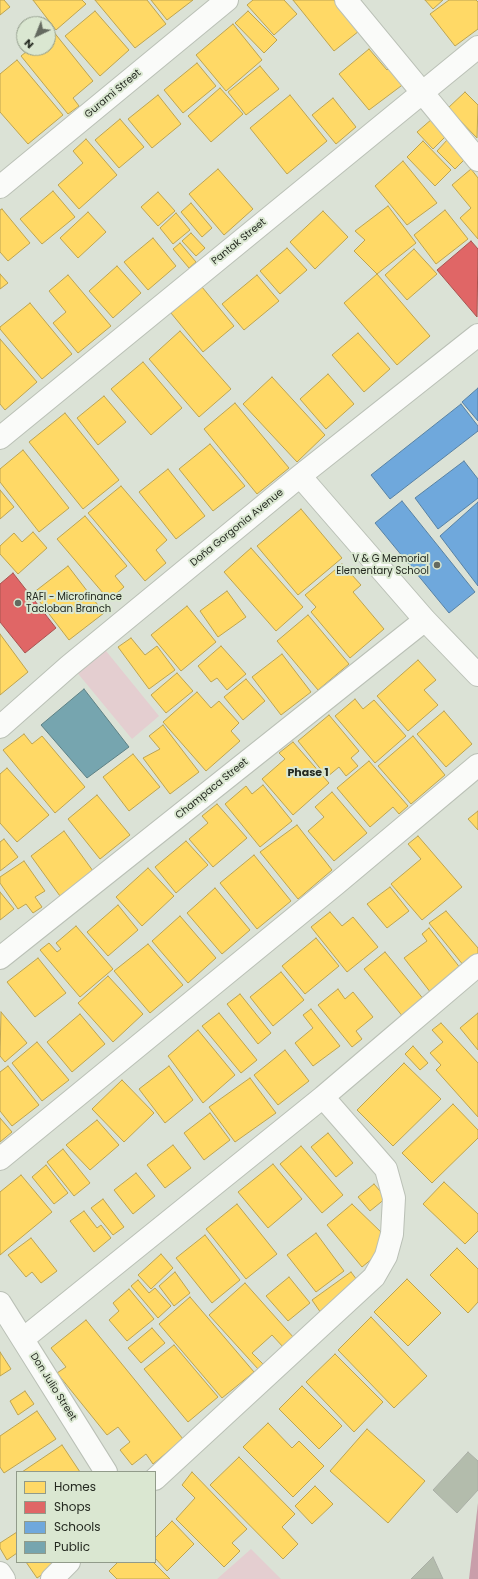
<!DOCTYPE html>
<meta charset="utf-8">
<style>
body{margin:0}
#map{position:relative;width:478px;height:1579px;overflow:hidden;background:#dbe2d6;font-family:Poppins,sans-serif}
canvas{display:block}
.legend{position:absolute;left:16px;top:1471px;width:140px;height:92px;box-sizing:border-box;background:#dae7d1;border:1px solid #919b8a;margin:0;padding:5px 7px;list-style:none;font-size:12px;color:#242920}
.legend li{display:flex;align-items:center;gap:8px;height:20px}
.legend b{width:20px;border:1px solid #919b8a}
.north{position:absolute;left:16px;top:16px;width:40px;height:40px;box-sizing:border-box;background:#dae7d1;border:1px solid #919b8a;border-radius:50%;rotate:223deg;font-size:11px;font-weight:700;line-height:16px;text-align:center;color:#242920}
.north::after{content:'';display:block;margin:auto;width:14px;height:18px;background:#646a60;clip-path:polygon(50% 0,100% 100%,50% 72%,0 100%)}
</style>
<div id="map">
<canvas width="478" height="1579"></canvas>
<ul class="legend">
<li><b style="height:11px;background:#ffd966"></b>Homes</li>
<li><b style="height:11px;background:#e06666"></b>Shops</li>
<li><b style="height:11px;background:#6fa8dc"></b>Schools</li>
<li><b style="height:11px;background:#76a5af"></b>Public</li>
</ul>
<div class="north">N</div>
</div>
<script>
const c = document.querySelector('canvas').getContext('2d');
c.lineJoin = 'round';
function paint(path, color) {
  c.fillStyle = color;
  c.fill(path, 'evenodd');
}
function toPath(rows) {
  const path = new Path2D();
  for (const r of rows) {
    path.moveTo(r[0], r[1]);
    for (let i = 2; i < r.length; i += 2) path.lineTo(r[i], r[i + 1]);
  }
  return path;
}
function trace(path, color, width, dash) {
  c.strokeStyle = color;
  c.lineWidth = width;
  c.lineCap = dash ? 'butt' : 'round';
  c.setLineDash(dash || []);
  c.stroke(path);
}
function label(font, color, halo, rows, align = 'center') {
  c.font = font + ' Poppins,sans-serif';
  c.lineWidth = 4;
  c.setLineDash([]);
  c.textBaseline = 'middle';
  c.strokeStyle = halo;
  c.fillStyle = color;
  for (const [text, x, y, turn = 0] of rows) {
    c.save();
    c.translate(x, y);
    c.rotate((+turn || 0) * Math.PI / 180);
    c.textAlign = isNaN(turn) ? turn : align;
    if (halo) c.strokeText(text, 0, 0);
    c.fillText(text, 0, 0);
    c.restore();
  }
}
const green = toPath([
 [102,646,159,716,132,739,75,670],
 [251,1549,281,1579,217,1579]
]);
const water = toPath([
 [478,1503,478,1579,469,1579]
]);
const homes = toPath([
 [0,0,4,0,10,7,0,15,0,0],
 [33,0,82,0,86,4,56,30,33,0],
 [95,0,147,0,166,24,135,48,95,0],
 [151,0,193,0,167,20,151,0],
 [253,0,284,0,297,14,274,35,247,5,253,0],
 [293,0,334,0,359,31,334,51,293,0],
 [425,0,443,0,433,9,425,0],
 [449,0,476,0,478,2,478,29,455,46,430,14,449,0],
 [95,11,129,50,100,76,65,36,95,11],
 [248,11,277,40,264,53,235,23,248,11],
 [233,24,262,60,226,91,196,55,233,24],
 [53,31,93,81,73,98,79,106,68,114,21,56,31,48,48,48,48,35,53,31],
 [369,49,387,70,390,67,405,83,369,110,339,74,369,49],
 [17,60,63,115,28,144,0,112,0,74,17,60],
 [197,63,216,86,183,113,164,90,197,63],
 [260,66,279,89,246,115,228,92,260,66],
 [220,88,243,114,211,142,188,116,220,88],
 [465,92,478,105,477,138,448,108,465,92],
 [158,95,181,124,152,148,128,119,158,95],
 [290,95,327,141,287,174,250,128,290,95],
 [333,98,356,127,336,144,312,115,333,98],
 [120,119,144,147,119,168,95,140,120,119],
 [432,119,447,135,433,149,417,132,432,119],
 [86,139,117,175,79,209,58,185,83,163,73,151,86,139],
 [448,139,467,157,455,169,437,151,448,139],
 [423,141,451,170,435,186,407,157,423,141],
 [403,161,437,203,407,225,375,186,403,161],
 [218,169,253,209,224,235,189,194,218,169],
 [471,169,478,178,478,239,460,218,471,208,452,185,471,169],
 [53,191,75,217,42,244,20,219,53,191],
 [158,192,175,211,158,226,141,207,158,192],
 [191,203,212,228,202,237,181,212,191,203],
 [388,206,416,243,377,274,354,251,365,240,355,231,388,206],
 [2,209,30,243,8,261,0,252,0,210,2,209],
 [445,210,468,239,436,264,414,235,445,210],
 [323,211,348,237,315,269,290,242,323,211],
 [88,212,106,232,78,258,60,238,88,212],
 [176,213,190,230,173,244,160,228,176,213],
 [191,233,205,248,196,256,182,241,191,233],
 [153,238,176,266,148,290,124,262,153,238],
 [180,243,196,262,189,268,173,249,180,243],
 [287,248,307,270,280,294,260,271,287,248],
 [414,249,437,274,407,300,385,275,414,249],
 [117,266,141,293,113,318,89,291,117,266],
 [0,274,8,283,0,289,0,274],
 [377,274,430,336,397,365,344,303,377,274],
 [68,275,111,326,78,353,53,323,66,312,49,291,68,275],
 [257,275,279,301,244,330,222,304,257,275],
 [202,287,234,326,203,352,171,313,202,287],
 [30,303,72,354,42,379,0,329,0,327,30,303],
 [180,331,231,389,199,417,149,359,180,331],
 [358,333,390,369,364,392,332,355,358,333],
 [0,339,37,382,5,410,0,404,0,339],
 [143,362,182,408,151,435,111,389,143,362],
 [328,374,354,404,326,429,300,399,328,374],
 [272,377,325,435,297,462,243,404,272,377],
 [104,396,126,422,98,445,77,418,104,396],
 [235,403,289,468,257,494,204,429,235,403],
 [65,413,119,480,83,509,29,442,65,413],
 [210,444,245,486,213,511,179,469,210,444],
 [23,450,69,508,39,532,0,482,0,469,23,450],
 [168,469,205,516,176,539,139,492,168,469],
 [121,486,167,540,156,550,166,563,145,581,88,513,121,486],
 [0,490,14,507,0,519,0,490],
 [301,509,342,558,298,595,257,546,301,509],
 [85,516,127,566,115,576,124,587,109,600,57,539,85,516],
 [33,532,47,548,18,574,0,554,0,546,14,533,22,542,33,532],
 [251,548,303,607,276,631,224,572,251,548],
 [342,564,361,585,353,592,384,629,350,658,311,612,316,607,305,595,342,564],
 [68,566,104,613,69,640,33,593,68,566],
 [227,591,246,617,218,637,200,611,227,591],
 [187,606,216,642,181,671,151,635,187,606],
 [308,615,349,664,318,690,277,641,308,615],
 [0,634,28,672,0,695,0,634],
 [131,638,145,655,157,646,175,670,149,689,118,647,131,638],
 [221,646,246,674,227,690,217,678,211,682,198,666,221,646],
 [282,654,311,692,281,715,252,677,282,654],
 [418,660,436,680,424,690,438,705,408,731,377,696,418,660],
 [177,673,193,691,166,713,151,695,177,673],
 [246,679,265,701,243,720,224,697,246,679],
 [197,692,211,708,219,701,239,723,231,731,240,741,206,771,163,722,197,692],
 [355,699,363,709,374,700,406,736,375,763,335,716,355,699],
 [444,711,472,744,446,767,417,734,444,711],
 [329,715,359,751,351,758,358,766,346,776,339,767,327,777,298,741,329,715],
 [163,725,199,772,170,794,143,758,160,749,149,736,163,725],
 [24,734,32,744,42,736,85,787,55,813,3,750,24,734],
 [413,736,445,775,411,804,378,766,413,736],
 [293,742,329,783,293,815,262,779,285,759,279,753,293,742],
 [133,754,160,787,129,811,103,777,133,754],
 [369,761,408,806,399,814,393,807,370,827,337,788,369,761],
 [7,768,49,815,17,842,0,823,0,774,7,768],
 [263,785,292,821,260,847,225,804,246,786,252,794,263,785],
 [332,792,367,833,334,861,308,831,324,817,315,807,332,792],
 [97,795,130,835,100,859,68,819,97,795],
 [217,804,247,838,213,867,189,839,208,823,202,816,217,804],
 [478,811,478,830,468,819,478,811],
 [297,825,332,870,298,899,260,852,297,825],
 [64,831,93,871,60,896,31,856,64,831],
 [418,836,462,887,422,920,391,884,421,859,408,844,418,836],
 [4,839,18,857,0,871,0,842,4,839],
 [186,841,208,865,176,893,155,867,186,841],
 [254,855,291,901,257,929,220,883,254,855],
 [24,861,45,891,35,897,42,907,33,913,26,904,18,909,0,883,0,877,24,861],
 [148,868,174,896,142,926,116,897,148,868],
 [390,887,409,911,387,928,367,904,390,887],
 [215,888,250,930,222,954,187,913,215,888],
 [0,892,14,909,0,920,0,892],
 [118,905,138,930,108,956,87,932,118,905],
 [446,911,478,948,478,954,464,966,429,923,446,911],
 [330,912,342,926,353,917,378,947,347,972,311,927,330,912],
 [180,916,216,958,188,983,152,941,180,916],
 [76,926,113,969,80,997,40,950,49,943,57,952,61,949,56,943,76,926],
 [429,928,461,969,431,993,404,958,427,941,422,934,429,928],
 [316,938,339,966,305,994,282,966,316,938],
 [148,944,183,985,150,1013,114,971,148,944],
 [385,952,425,1001,404,1018,364,969,385,952],
 [38,958,66,993,35,1017,7,982,38,958],
 [281,972,304,1000,273,1026,250,997,281,972],
 [108,976,143,1014,113,1042,78,1003,108,976],
 [338,989,345,999,353,992,373,1017,356,1031,362,1039,352,1047,318,1005,338,989],
 [240,994,271,1033,258,1044,227,1004,240,994],
 [311,1009,340,1046,313,1066,295,1043,313,1028,303,1015,311,1009],
 [1,1012,27,1043,5,1062,0,1056,1,1012],
 [219,1013,257,1060,241,1073,202,1026,219,1013],
 [478,1013,478,1050,460,1028,478,1013],
 [80,1014,105,1044,72,1072,47,1042,80,1014],
 [441,1023,478,1063,478,1117,436,1070,441,1065,430,1053,443,1042,432,1030,441,1023],
 [198,1030,235,1075,203,1103,168,1056,198,1030],
 [37,1042,69,1080,42,1101,12,1063,37,1042],
 [413,1046,428,1063,420,1070,405,1054,413,1046],
 [285,1050,309,1081,278,1105,254,1075,285,1050],
 [404,1063,441,1099,393,1146,357,1110,404,1063],
 [8,1066,39,1105,12,1126,0,1111,0,1072,8,1066],
 [169,1066,193,1100,165,1123,139,1089,169,1066],
 [250,1078,276,1113,235,1142,209,1107,250,1078],
 [122,1080,154,1113,124,1142,92,1109,122,1080],
 [453,1104,478,1130,478,1138,432,1183,402,1153,453,1104],
 [210,1113,230,1140,204,1160,184,1133,210,1113],
 [0,1118,12,1132,0,1142,0,1118],
 [97,1120,119,1145,90,1170,66,1145,97,1120],
 [328,1133,353,1163,336,1177,311,1147,328,1133],
 [173,1145,191,1168,165,1188,147,1165,173,1145],
 [301,1146,343,1195,322,1213,280,1164,301,1146],
 [63,1149,90,1183,74,1196,47,1162,63,1149],
 [273,1164,302,1199,268,1228,238,1192,273,1164],
 [46,1165,68,1193,54,1204,32,1177,46,1165],
 [136,1173,155,1196,133,1214,114,1190,136,1173],
 [21,1175,52,1212,0,1255,0,1192,21,1175],
 [444,1182,478,1214,478,1231,465,1244,423,1204,444,1182],
 [374,1184,386,1198,370,1211,358,1197,374,1184],
 [103,1199,124,1227,113,1235,91,1208,103,1199],
 [237,1204,277,1254,246,1279,206,1229,237,1204],
 [352,1204,383,1234,378,1254,362,1267,327,1225,352,1204],
 [84,1211,97,1228,101,1225,111,1238,94,1252,70,1221,84,1211],
 [316,1233,344,1271,316,1292,287,1255,316,1233],
 [205,1235,240,1280,212,1303,176,1258,205,1235],
 [31,1238,57,1271,41,1283,32,1272,26,1277,8,1255,31,1238],
 [457,1248,478,1269,478,1302,468,1313,430,1275,457,1248],
 [161,1254,173,1268,151,1289,138,1275,161,1254],
 [175,1272,190,1293,174,1306,159,1286,175,1272],
 [351,1272,360,1284,321,1313,312,1300,351,1272],
 [289,1277,310,1303,288,1321,266,1296,289,1277],
 [407,1279,441,1313,408,1346,374,1312,407,1279],
 [138,1280,149,1293,155,1288,171,1306,158,1318,131,1286,138,1280],
 [245,1283,294,1338,284,1348,272,1335,252,1353,263,1364,258,1369,209,1315,245,1283],
 [129,1289,154,1319,127,1341,109,1320,119,1311,113,1303,129,1289],
 [190,1297,254,1372,222,1398,159,1324,190,1297],
 [371,1317,427,1376,394,1408,338,1350,371,1317],
 [86,1320,183,1439,153,1464,146,1454,132,1465,120,1450,130,1442,118,1427,107,1435,57,1373,66,1367,51,1348,86,1320],
 [152,1328,165,1343,141,1363,128,1348,152,1328],
 [174,1345,218,1397,188,1422,144,1369,174,1345],
 [0,1352,11,1369,0,1376,0,1352],
 [335,1354,383,1402,354,1432,306,1382,335,1354],
 [302,1386,342,1426,319,1449,279,1409,302,1386],
 [25,1391,34,1404,18,1415,10,1401,25,1391],
 [37,1411,56,1439,4,1473,0,1467,0,1436,37,1411],
 [268,1423,292,1448,299,1441,324,1466,293,1497,243,1447,268,1423],
 [367,1429,425,1481,388,1523,330,1471,367,1429],
 [62,1445,80,1472,22,1472,62,1445],
 [239,1457,295,1514,282,1527,298,1544,283,1559,210,1485,239,1457],
 [192,1472,247,1529,232,1543,240,1551,224,1567,176,1519,195,1498,182,1485,192,1472],
 [315,1486,333,1504,312,1524,295,1506,315,1486],
 [172,1521,194,1544,167,1571,155,1558,155,1538,172,1521],
 [17,1532,17,1553,7,1560,0,1548,0,1543,17,1532],
 [26,1562,61,1562,37,1578,26,1562],
 [118,1562,153,1562,170,1579,117,1579,109,1571,118,1562]
]);
const shops = toPath([
 [471,241,478,249,477,317,437,270,471,241],
 [13,573,56,628,25,653,0,622,0,584,13,573]
]);
const schools = toPath([
 [478,388,478,421,462,402,478,388],
 [461,404,478,426,478,431,390,499,371,475,461,404],
 [464,461,478,479,478,498,438,529,415,498,464,461],
 [402,501,475,592,449,613,375,523,402,501],
 [478,502,478,586,440,536,478,502]
]);
const public = toPath([
 [84,689,129,747,87,778,41,725,84,689]
]);
const building = toPath([
 [468,1452,478,1461,478,1490,457,1513,433,1490,468,1452],
 [433,1557,443,1579,411,1579,433,1557]
]);
const minor = toPath([
 [346,0,478,160],
 [0,187,227,0],
 [0,438,478,47],
 [300,476,425,620,478,675],
 [0,727,69,666,300,476,478,335],
 [0,958,425,620],
 [0,1159,336,884,478,765],
 [0,1303,106,1472],
 [23,1339,323,1097,478,965],
 [155,1479,374,1277,386,1256,392,1234,394,1198,386,1169,323,1097],
 [0,1573,4,1579],
 [52,1579,69,1562]
]);
const markers = [
 [437,565,4,"#646a60"],
 [18,603,4,"#646a60"]
];
const streetNames = [
 ["Gurami Street",113,94,-40],
 ["Pantak Street",239,242,-39],
 ["Doña Gorgonia Avenue",237,528,-39],
 ["Champaca Street",212,789,-39],
 ["Don Julio Street",53,1387,58]
];
const poiNames = [
 ["V & G Memorial",429,559],
 ["Elementary School",429,571],
 ["RAFI - Microfinance",26,597,"left"],
 ["Tacloban Branch",26,609,"left"]
];
const neighbourhoodNames = [
 ["Phase 1",308,773]
];
paint(green, '#e4ced0');
paint(water, '#c99eaa');
paint(homes, '#ffd966');
trace(homes, '#bda451', 1);
paint(shops, '#e06666');
trace(shops, '#a85451', 1);
paint(schools, '#6fa8dc');
trace(schools, '#5882a4', 1);
paint(public, '#76a5af');
trace(public, '#5d8084', 1);
paint(building, '#b3bcac');
trace(building, '#aaafa6', 1);
trace(minor, '#bac0b6', 24);
trace(minor, '#fafbf9', 22);
for (const [x, y, r, color] of markers) {
  const dot = new Path2D();
  dot.arc(x, y, r, 0, 2 * Math.PI);
  c.fillStyle = color;
  c.fill(dot);
  trace(dot, '#dae7d1', 1.5);
}
label('10px', '#242920', '#dae7d1', streetNames);
label('10px', '#242920', '#dae7d1', poiNames, 'right');
label('bold 11px', '#242920', '#dae7d1', neighbourhoodNames);
</script>
